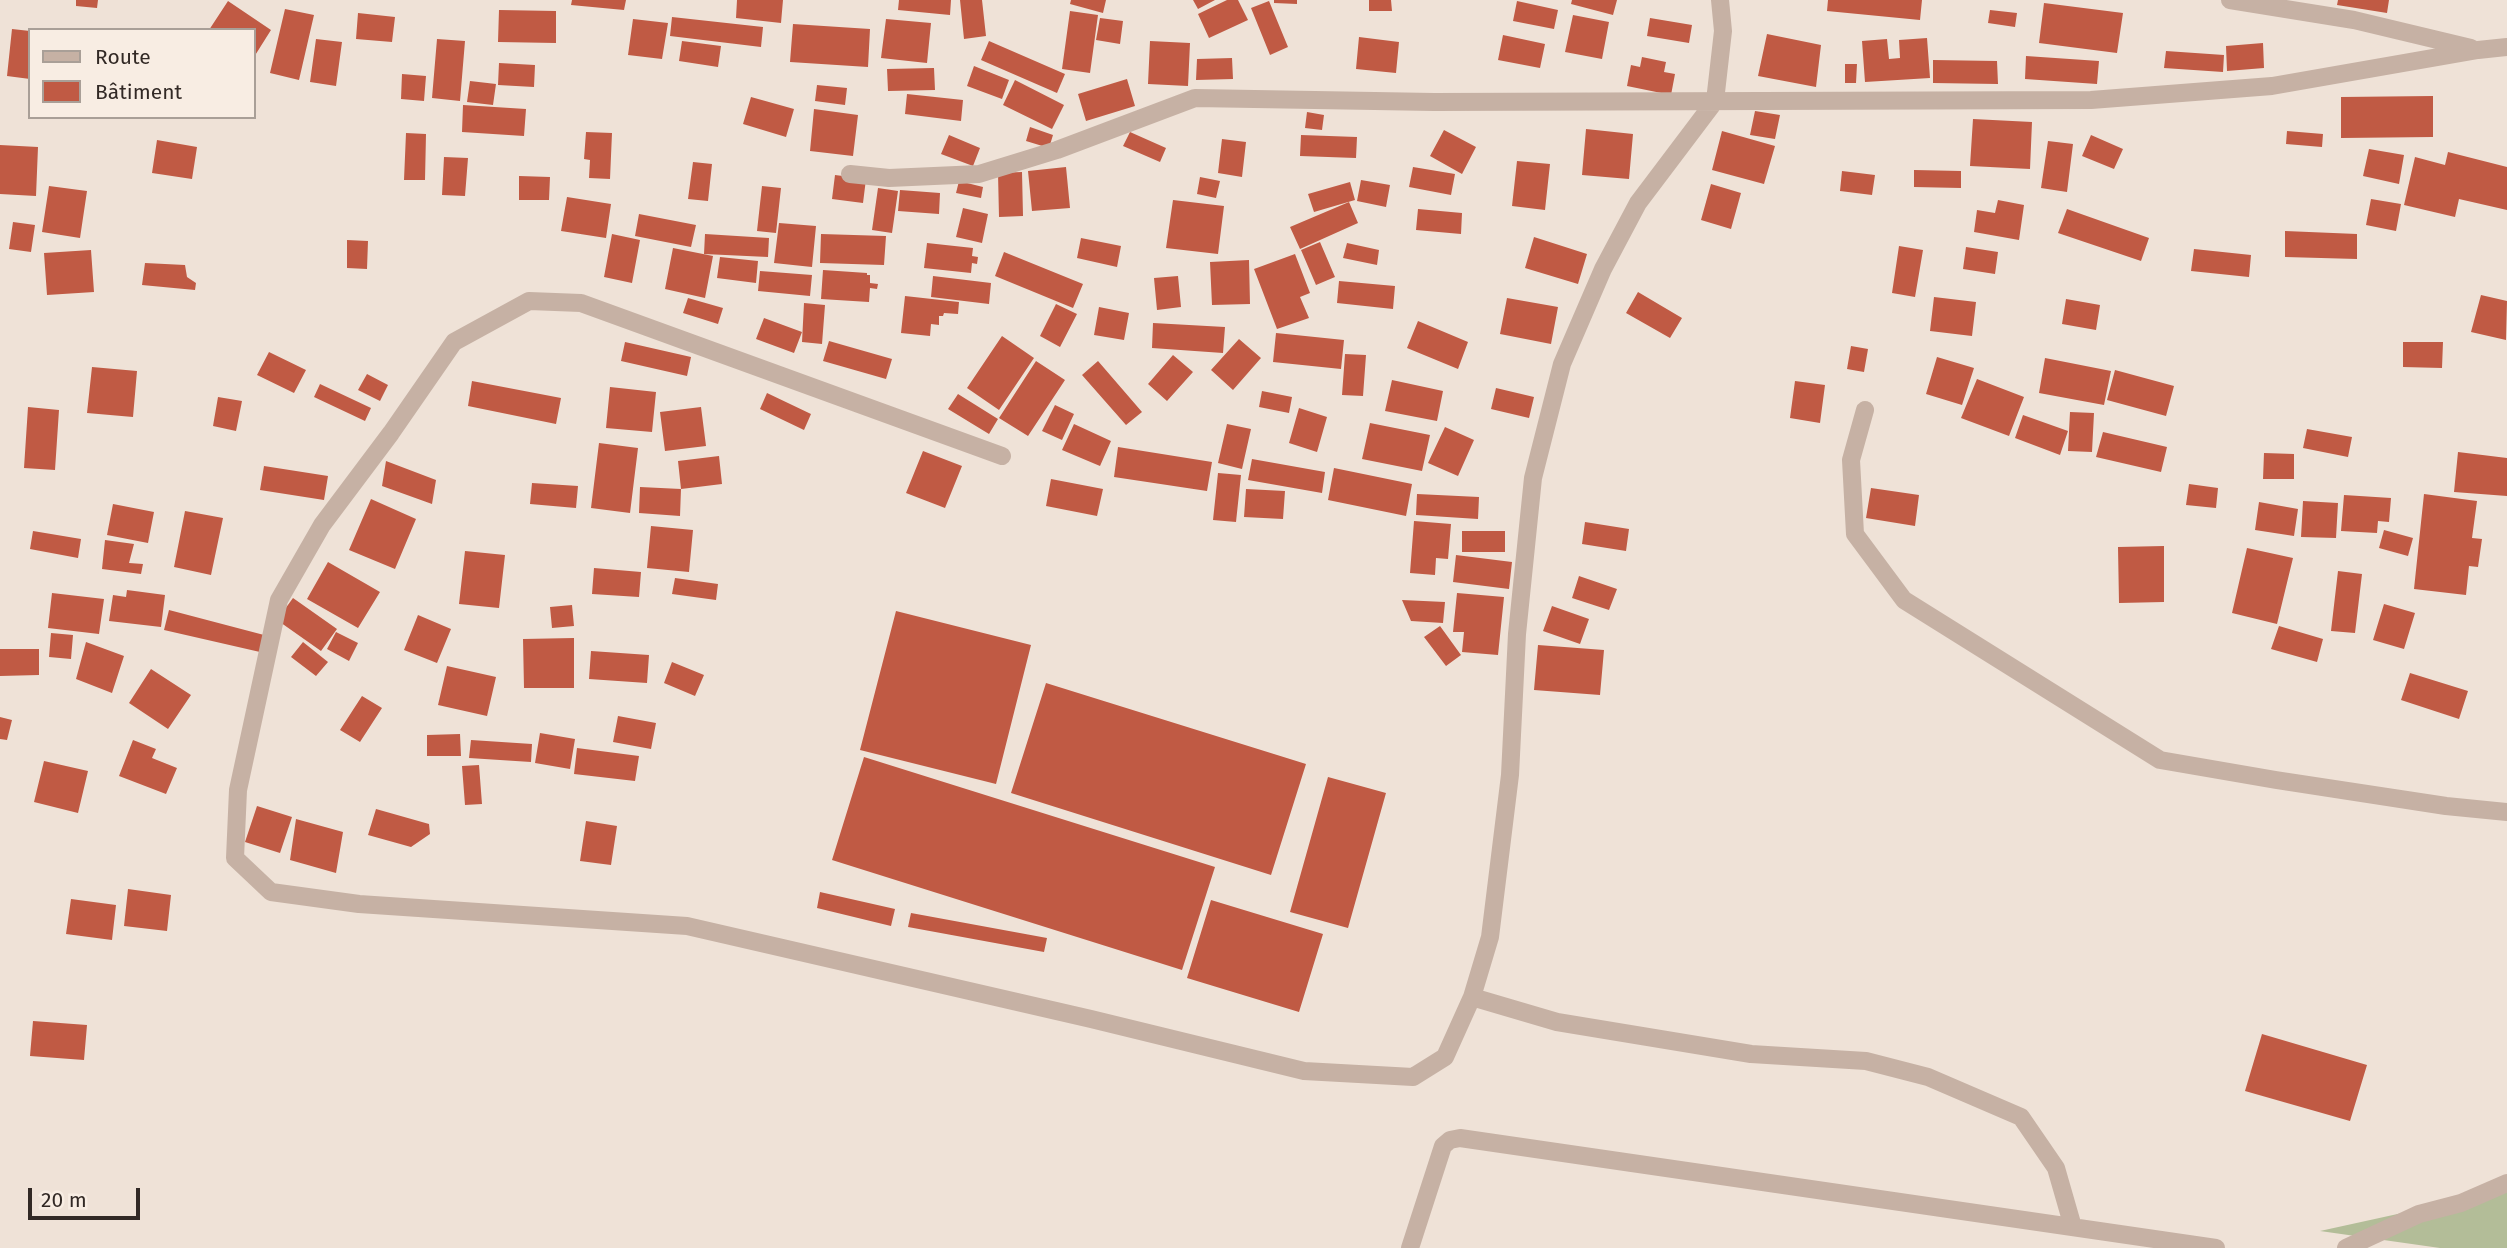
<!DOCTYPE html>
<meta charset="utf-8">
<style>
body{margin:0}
#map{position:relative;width:2507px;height:1248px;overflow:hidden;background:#efe2d7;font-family:"Fira Sans",sans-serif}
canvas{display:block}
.legend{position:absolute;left:28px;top:28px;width:228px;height:91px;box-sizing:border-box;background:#f8ede3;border:2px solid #a99f97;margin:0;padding:9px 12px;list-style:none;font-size:21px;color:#322925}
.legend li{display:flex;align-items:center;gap:14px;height:35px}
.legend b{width:35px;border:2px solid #a99f97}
.scale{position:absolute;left:28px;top:1188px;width:112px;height:32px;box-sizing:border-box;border:4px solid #322925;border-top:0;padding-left:9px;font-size:21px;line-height:24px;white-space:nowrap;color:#322925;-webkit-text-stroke:5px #f8ede3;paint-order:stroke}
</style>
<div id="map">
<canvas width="2507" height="1248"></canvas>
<ul class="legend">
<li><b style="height:9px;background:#c6b1a4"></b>Route</li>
<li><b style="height:19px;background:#c05a44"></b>Bâtiment</li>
</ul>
<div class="scale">20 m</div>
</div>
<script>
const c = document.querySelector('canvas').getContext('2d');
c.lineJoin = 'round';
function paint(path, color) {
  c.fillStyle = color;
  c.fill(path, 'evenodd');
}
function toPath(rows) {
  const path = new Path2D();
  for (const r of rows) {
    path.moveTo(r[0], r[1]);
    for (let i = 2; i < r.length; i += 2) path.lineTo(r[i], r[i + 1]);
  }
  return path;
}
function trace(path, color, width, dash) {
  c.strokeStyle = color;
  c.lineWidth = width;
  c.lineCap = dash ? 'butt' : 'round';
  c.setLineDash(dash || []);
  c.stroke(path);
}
const green = toPath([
 [2507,1190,2507,1248,2440,1248,2320,1231]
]);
const building = toPath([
 [76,0,98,0,97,8,76,6],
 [572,0,626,0,624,10,571,5],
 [737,0,783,0,781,23,736,18],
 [899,0,951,0,950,15,898,10],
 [960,0,982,0,986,36,964,39],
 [1071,0,1106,0,1103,13,1070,4],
 [1193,0,1215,0,1198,9],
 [1227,0,1238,0,1248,20,1209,38,1198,14],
 [1274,0,1297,0,1297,4,1274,3],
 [1369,0,1391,0,1392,11,1369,11],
 [1572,0,1617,0,1613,15,1571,4],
 [1828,0,1922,0,1920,20,1827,11],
 [2338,0,2389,0,2387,13,2337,5],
 [228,1,271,30,254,57,254,30,209,30],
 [1269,1,1288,47,1270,55,1251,8],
 [1517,1,1558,10,1554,29,1513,21],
 [2044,3,2123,13,2117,53,2039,43],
 [285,9,314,15,299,80,270,73],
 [499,10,556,11,556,43,498,42],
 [1990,10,2017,13,2015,27,1988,23],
 [1070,11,1098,15,1090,73,1062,69],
 [358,13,395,17,392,42,356,39],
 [1573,15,1609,22,1602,59,1565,52],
 [672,17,763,27,761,47,670,36],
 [1100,18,1123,21,1120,44,1096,40],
 [1650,18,1692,25,1689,43,1647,36],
 [633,19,668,23,662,59,628,55],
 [886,19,931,23,927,63,881,58],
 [793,24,870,29,868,67,790,62],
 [12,29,30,31,30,79,7,76],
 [1767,34,1821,45,1816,87,1758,76],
 [1503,35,1545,44,1540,68,1498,60],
 [1359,37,1399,42,1396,73,1356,69],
 [1927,38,1930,78,1865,82,1862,41,1887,39,1889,59,1900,58,1899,40],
 [316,39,342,42,336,86,310,82],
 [437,39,465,41,460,101,432,98],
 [682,41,721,46,718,67,679,61],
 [989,41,1065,74,1057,93,981,60],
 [1150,41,1190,43,1188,86,1148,84],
 [2263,43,2264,68,2227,71,2226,46],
 [2166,51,2224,55,2223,72,2164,68],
 [2026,56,2099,61,2097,84,2025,79],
 [1642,57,1666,62,1664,72,1675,74,1671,95,1627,86,1631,65,1640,67],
 [1232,58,1233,79,1196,80,1197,59],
 [1933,60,1997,61,1998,84,1933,83],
 [499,63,535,65,534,87,498,85],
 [1845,64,1857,64,1856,83,1845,83],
 [974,66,1009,80,1002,99,967,86],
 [934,68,935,90,888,91,887,69],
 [402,74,426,76,424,101,401,99],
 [1127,79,1135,106,1086,121,1078,94],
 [1015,80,1064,105,1052,129,1003,105],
 [470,81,496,84,493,105,467,102],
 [817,85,847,88,845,105,815,101],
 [907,94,963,100,961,121,905,114],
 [2433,96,2433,137,2341,138,2341,97],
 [751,97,794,109,786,137,743,124],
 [463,105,526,109,524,136,462,132],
 [814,109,858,115,853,156,810,151],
 [1755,111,1780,115,1775,139,1750,135],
 [1307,112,1324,115,1322,130,1305,128],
 [1973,119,2032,122,2030,169,1970,166],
 [1030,127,1053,135,1049,148,1026,141],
 [1586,129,1633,134,1629,179,1582,175],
 [1444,130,1476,147,1462,174,1430,156],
 [1722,131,1775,146,1764,184,1712,170],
 [2287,131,2323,134,2322,147,2286,144],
 [586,132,612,133,610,179,589,178,590,160,584,159],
 [1130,132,1166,148,1160,162,1123,146],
 [406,133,426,134,425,180,404,180],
 [949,135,980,148,973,166,941,154],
 [1301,135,1357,137,1356,158,1300,156],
 [2091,135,2123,149,2114,169,2082,156],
 [1222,139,1246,142,1242,177,1218,173],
 [157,140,197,147,192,179,152,173],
 [2048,141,2073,144,2067,192,2041,188],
 [0,145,38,147,36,196,0,194],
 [2369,149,2404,155,2399,184,2363,176],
 [2448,152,2507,167,2507,210,2459,199,2455,217,2404,205,2415,157,2445,165],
 [444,157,468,158,465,196,442,195],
 [1517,161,1550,164,1545,210,1512,206],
 [693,162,712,164,708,201,688,199],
 [1066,167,1070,208,1032,211,1028,171],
 [1413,167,1455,174,1451,195,1409,187],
 [1914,170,1961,171,1961,188,1914,187],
 [1842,171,1875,175,1872,195,1840,191],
 [1022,172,1023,216,999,217,998,173],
 [835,175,866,179,863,203,832,199],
 [519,176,550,177,549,200,519,200],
 [1200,177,1220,181,1216,198,1197,194],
 [1361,180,1390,185,1386,207,1357,201],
 [959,181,983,187,981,198,956,193],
 [1350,182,1355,200,1314,212,1308,194],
 [1711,184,1741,193,1731,229,1701,220],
 [49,186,87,191,80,238,42,232],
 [762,186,781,188,776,233,757,231],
 [878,188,898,191,892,233,872,230],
 [900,190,940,193,939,214,898,211],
 [567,197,611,204,606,238,561,231],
 [2371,199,2401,204,2396,231,2366,225],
 [1173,200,1224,206,1218,254,1166,248],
 [1998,200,2024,205,2019,240,1974,232,1977,210,1995,213],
 [1349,202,1358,223,1300,249,1290,227],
 [963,208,988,214,982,243,956,237],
 [1418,209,1462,213,1461,234,1416,230],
 [2067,209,2149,238,2141,261,2058,233],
 [639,214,696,225,691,247,635,236],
 [13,222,35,225,31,252,9,249],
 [779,223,816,226,812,267,774,263],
 [2285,231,2357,234,2357,259,2285,257],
 [612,234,640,240,632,283,604,277],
 [705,234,769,238,768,257,704,254],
 [821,234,886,236,884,265,820,263],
 [1534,237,1587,254,1578,284,1525,268],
 [1081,238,1121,246,1117,267,1077,258],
 [347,240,368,241,367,269,347,268],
 [1320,242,1335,277,1316,285,1301,250],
 [927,243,973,248,972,256,978,257,977,264,972,263,971,273,924,268],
 [1347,243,1379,250,1377,265,1343,258],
 [1899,246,1923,250,1915,297,1892,293],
 [1966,247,1998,252,1995,274,1963,269],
 [673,248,713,256,705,298,665,289],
 [2194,249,2251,255,2249,277,2191,271],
 [91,250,94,292,47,295,44,253],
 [1004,252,1083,284,1073,308,995,276],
 [1295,254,1310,293,1300,297,1309,318,1277,329,1254,269],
 [720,257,758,261,756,283,717,278],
 [1249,260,1250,304,1212,305,1210,262],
 [145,263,185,265,187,277,196,283,195,290,142,285],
 [823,270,867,273,867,275,870,275,870,283,878,284,877,289,870,288,869,302,821,299],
 [760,271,812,275,810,296,758,291],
 [933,276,991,283,989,304,931,297],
 [1178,276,1181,307,1157,310,1154,278],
 [1339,281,1395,286,1393,309,1337,303],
 [1638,292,1682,318,1670,338,1626,313],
 [2481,295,2507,301,2506,340,2471,332],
 [905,296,959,302,958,314,944,313,943,316,939,316,939,325,931,324,930,336,901,333],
 [1934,297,1976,302,1972,336,1930,331],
 [688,298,723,308,718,324,683,313],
 [1507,298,1558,307,1551,344,1500,334],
 [2066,299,2100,305,2096,330,2062,324],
 [804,303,825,305,822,344,802,342],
 [1056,304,1077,314,1060,347,1040,336],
 [1099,307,1129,313,1124,340,1094,335],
 [764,318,802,332,794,353,756,339],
 [1418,321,1468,342,1458,369,1407,348],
 [1153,323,1225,327,1223,353,1152,348],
 [1276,333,1344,340,1341,369,1273,362],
 [1002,336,1034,358,999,410,967,388],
 [1239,339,1261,358,1233,390,1211,370],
 [829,341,892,359,886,379,823,361],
 [625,342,691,357,687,376,621,361],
 [2403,342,2443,342,2442,368,2403,367],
 [1851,346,1868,349,1864,372,1847,369],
 [269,352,306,370,294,393,257,375],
 [1345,354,1366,355,1363,396,1342,395],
 [1173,355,1193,372,1167,401,1148,384],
 [1937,357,1974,368,1962,405,1926,394],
 [2045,358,2111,371,2104,405,2039,393],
 [1036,361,1065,380,1028,436,999,418],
 [1098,361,1142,412,1126,425,1082,375],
 [92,367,137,371,133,417,87,413],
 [2115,370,2174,386,2166,416,2107,400],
 [367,374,388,385,380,401,358,390],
 [1977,379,2024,397,2009,436,1961,418],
 [1392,380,1443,391,1437,421,1385,411],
 [472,381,561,398,556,424,468,406],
 [1795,381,1825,385,1820,423,1790,418],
 [320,384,371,408,365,421,314,397],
 [610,387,656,392,652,432,606,428],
 [1496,388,1534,397,1529,418,1491,409],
 [1262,391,1292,397,1289,413,1259,407],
 [767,393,811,414,804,430,760,409],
 [958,394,998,419,989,434,948,409],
 [218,397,242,401,236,431,213,426],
 [1055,405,1074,414,1062,440,1042,431],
 [28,407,59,410,55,470,24,468],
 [701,407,706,446,665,451,660,412],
 [1299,408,1327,417,1317,452,1289,443],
 [2070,412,2094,413,2092,452,2068,451],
 [2023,415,2068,431,2060,455,2015,438],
 [1370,423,1430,435,1422,471,1362,459],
 [1074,424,1111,441,1100,466,1062,450],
 [1227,424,1251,429,1242,469,1218,463],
 [1445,427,1474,440,1458,476,1428,463],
 [2307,429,2352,437,2348,457,2303,448],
 [2103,432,2167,447,2161,472,2096,457],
 [599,443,638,448,630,513,591,508],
 [1118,447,1212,462,1207,491,1114,477],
 [923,451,962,466,945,508,906,493],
 [2458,452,2507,458,2507,496,2454,492],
 [2264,453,2294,454,2294,479,2263,479],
 [719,456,722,484,681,489,678,461],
 [1252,459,1325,472,1322,493,1248,480],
 [386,461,436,480,432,504,382,486],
 [264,466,328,476,324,500,260,490],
 [1334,468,1412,484,1406,516,1328,500],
 [1218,473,1241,475,1236,522,1213,520],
 [1051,479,1103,489,1097,516,1046,506],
 [532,483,578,486,576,508,530,504],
 [2189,484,2218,488,2216,508,2186,505],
 [640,487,681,489,680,516,639,513],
 [1871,488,1919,495,1915,526,1866,518],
 [1246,489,1285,491,1283,519,1244,517],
 [1417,494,1479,497,1478,519,1416,515],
 [2424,494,2477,501,2472,538,2482,539,2478,567,2469,566,2466,595,2414,589],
 [2344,495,2391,498,2389,522,2378,521,2377,533,2341,531],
 [371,499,416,519,395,569,349,550],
 [2303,501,2338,503,2336,538,2301,537],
 [2259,502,2298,509,2294,536,2255,530],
 [113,504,154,512,148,543,107,535],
 [185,511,223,518,211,575,174,567],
 [1414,521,1451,524,1448,559,1436,558,1435,575,1410,573],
 [1585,522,1629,529,1626,551,1582,544],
 [651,526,693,530,689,572,647,568],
 [2384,530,2413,538,2408,556,2379,548],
 [33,531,81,539,78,558,30,549],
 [1462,531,1505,531,1505,552,1462,552],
 [105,540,134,544,129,563,143,564,141,574,102,569],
 [2164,546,2164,602,2119,603,2118,547],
 [2247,548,2293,558,2277,624,2232,613],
 [465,551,505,555,499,608,459,604],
 [1456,555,1512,562,1509,589,1453,582],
 [328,562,380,592,358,628,307,599],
 [594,568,641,572,639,597,592,594],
 [2338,571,2362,574,2355,633,2331,631],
 [1579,576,1617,589,1609,610,1572,598],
 [675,578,718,584,716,600,672,594],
 [127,590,165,595,161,627,109,621,113,595,126,597],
 [52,593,104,599,99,634,48,628],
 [1457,593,1504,597,1498,655,1462,652,1464,632,1453,632],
 [293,598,337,629,321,651,277,620],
 [1402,600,1445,602,1443,623,1411,621],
 [2384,604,2415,613,2404,649,2373,640],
 [572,605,574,626,552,628,550,607],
 [1552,606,1589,619,1580,644,1543,631],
 [169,610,264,635,260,652,164,630],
 [896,611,1031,645,996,784,860,750],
 [418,615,451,629,437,663,404,650],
 [1440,626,1461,655,1446,666,1424,637],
 [2279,626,2323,639,2317,662,2271,649],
 [336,632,358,643,349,661,327,649],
 [51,633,73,635,71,659,49,657],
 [574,638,574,688,524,688,523,639],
 [86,642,124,656,112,693,76,679],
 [303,642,328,662,316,676,291,657],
 [1538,645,1604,650,1600,695,1534,690],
 [0,649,39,649,39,675,0,676],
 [591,651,649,655,647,683,589,679],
 [672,662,704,675,695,696,664,683],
 [447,666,496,677,487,716,438,705],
 [151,669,191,695,168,729,129,703],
 [2410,673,2468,691,2459,719,2401,700],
 [1046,683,1306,764,1271,875,1011,793],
 [362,696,382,708,360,742,340,730],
 [618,716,656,723,651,749,613,742],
 [0,717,12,720,7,740,0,739],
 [540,733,575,739,570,769,535,763],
 [460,734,461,756,427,756,427,735],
 [133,740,156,749,152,758,177,768,166,794,119,776],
 [471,740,532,744,531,762,469,758],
 [577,748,639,756,635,781,574,774],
 [864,757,1215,867,1182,970,832,860],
 [44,761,88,771,78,813,34,802],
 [479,765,482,804,465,805,462,766],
 [1328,777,1386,793,1348,928,1290,912],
 [257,806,292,817,280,853,245,842],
 [376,809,429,824,430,834,411,847,368,835],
 [296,819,343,832,336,873,290,860],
 [586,821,617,826,611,865,580,861],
 [128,889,171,895,167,931,124,926],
 [820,892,895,909,891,926,817,908],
 [71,899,116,905,112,940,66,934],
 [1211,900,1323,934,1299,1012,1187,978],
 [911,913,1047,938,1044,952,908,927],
 [33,1021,87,1025,84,1060,30,1056],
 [2262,1034,2367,1065,2350,1121,2245,1091]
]);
const street = toPath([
 [2230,0,2354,20,2471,48],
 [850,174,889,178,979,174,1057,150,1195,98,1434,102,2091,100,2272,86,2478,50,2507,47],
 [1865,410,1851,460,1855,534,1904,600,2160,760,2276,780,2446,806,2507,812],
 [1002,456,581,303,529,301,454,342,391,433,322,525,279,600,238,790,235,858,271,892,359,904,687,926,1091,1019,1304,1071,1413,1077,1445,1057,1472,997,1490,937,1510,775,1517,634,1533,478,1562,364,1603,269,1638,203,1715,101,1723,31,1720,0],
 [1472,997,1557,1022,1751,1054,1866,1061,1928,1077,2021,1117,2056,1168,2073,1227],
 [1410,1248,1443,1146,1450,1140,1460,1138,2216,1248],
 [2346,1248,2419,1214,2461,1203,2507,1183]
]);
paint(green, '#b3bd98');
paint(building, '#c05a44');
trace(street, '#c6b1a4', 18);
</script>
